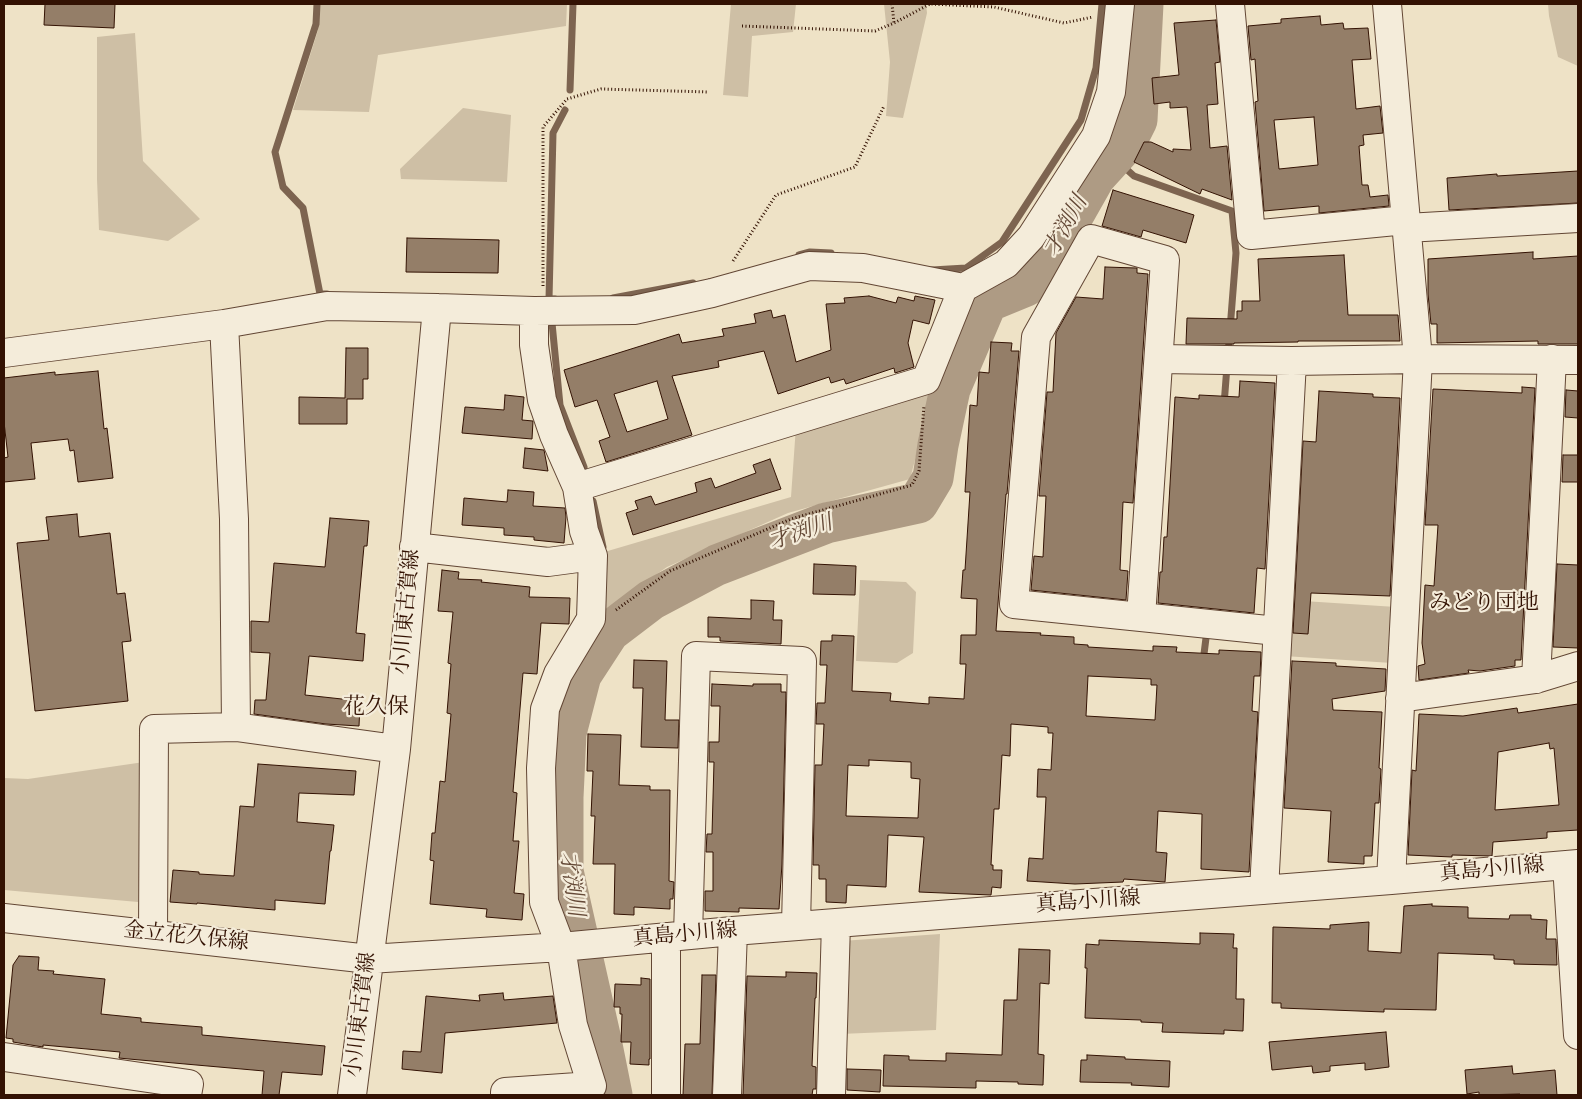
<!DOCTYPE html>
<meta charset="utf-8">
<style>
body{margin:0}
#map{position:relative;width:1582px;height:1099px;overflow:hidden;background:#eee2c6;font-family:"IM FELL DW Pica",serif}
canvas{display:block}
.frame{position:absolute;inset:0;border:5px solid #331203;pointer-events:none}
</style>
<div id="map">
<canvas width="1582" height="1099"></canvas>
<div class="frame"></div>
</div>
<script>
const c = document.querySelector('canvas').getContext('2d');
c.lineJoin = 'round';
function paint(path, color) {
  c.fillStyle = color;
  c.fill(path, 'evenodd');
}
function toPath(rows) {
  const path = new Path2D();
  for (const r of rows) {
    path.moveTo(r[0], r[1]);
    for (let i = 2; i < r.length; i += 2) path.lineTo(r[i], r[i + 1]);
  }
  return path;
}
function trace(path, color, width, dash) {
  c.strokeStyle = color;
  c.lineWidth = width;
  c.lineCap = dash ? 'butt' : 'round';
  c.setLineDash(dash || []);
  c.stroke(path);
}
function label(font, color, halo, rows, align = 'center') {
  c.font = font + ' "IM FELL DW Pica","Noto Serif JP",serif';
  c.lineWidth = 4.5;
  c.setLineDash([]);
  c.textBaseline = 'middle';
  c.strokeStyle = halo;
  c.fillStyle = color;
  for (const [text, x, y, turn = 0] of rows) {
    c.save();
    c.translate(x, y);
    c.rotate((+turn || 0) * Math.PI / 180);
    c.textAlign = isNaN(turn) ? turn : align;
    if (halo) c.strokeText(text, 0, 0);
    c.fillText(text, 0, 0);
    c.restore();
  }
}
const green = toPath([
 [319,4,567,4,566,26,378,55,369,112,293,110,318,30],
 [731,4,796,4,793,32,752,36,748,97,723,95],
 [884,4,926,4,927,13,903,118,886,116,890,62],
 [1548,4,1578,4,1578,66,1558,57,1549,16],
 [135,33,143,161,200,219,168,241,99,230,97,179,97,37],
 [463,108,511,115,507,182,401,179,400,169],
 [935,383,910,479,788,513,667,567,599,614,601,553,791,497,796,426],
 [860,580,906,582,916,592,913,653,897,663,856,661],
 [1288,600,1396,607,1392,663,1284,656],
 [144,762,138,902,4,890,4,778,28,779],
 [940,934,936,1030,840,1034,842,941]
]);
const stream = toPath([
 [317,4,316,24,275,152,283,187,303,208,320,294,327,294],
 [570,90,573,4],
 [1113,157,1134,176,1232,211,1236,253,1228,355],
 [799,255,810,252,831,253],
 [932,270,966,268,1002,242,1081,120,1096,68,1102,4],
 [613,298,693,283],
 [555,299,549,299,553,133,565,110],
 [552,323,560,405,584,467],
 [1224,405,1227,366],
 [593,501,603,547],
 [1203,662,1207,630],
 [612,1091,620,1095]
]);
const river = toPath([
 [612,1095,601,1040,563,871,563,797,566,733,581,675,609,632,651,600,717,565,826,523,918,503,933,478,938,445,950,389,987,302,1026,286,1044,267,1095,177,1125,144,1137,120,1143,4]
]);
const building = toPath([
 [45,4,115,4,114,28,44,25,45,4],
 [1320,16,1321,25,1343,23,1344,29,1368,28,1371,59,1352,60,1356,109,1380,106,1383,133,1363,135,1364,145,1359,146,1362,185,1368,185,1370,197,1388,195,1389,206,1319,213,1319,206,1264,211,1255,102,1258,101,1255,59,1251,60,1248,26,1281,23,1281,19,1320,16],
 [1314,117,1318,165,1279,169,1274,120,1314,117],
 [1216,20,1220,62,1215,63,1218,104,1207,105,1210,148,1227,146,1232,200,1202,189,1200,194,1134,162,1144,142,1151,142,1173,152,1173,149,1191,150,1187,107,1170,108,1170,102,1154,104,1152,78,1179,75,1174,23,1216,20],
 [1578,171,1578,203,1449,210,1447,178,1497,174,1497,176,1578,171],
 [1113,190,1194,215,1186,243,1143,230,1141,237,1102,226,1113,190],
 [407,238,499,240,498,273,406,272,407,238],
 [1533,252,1533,259,1578,256,1578,344,1538,344,1538,341,1437,343,1437,324,1431,324,1428,294,1428,259,1533,252],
 [1344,255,1348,315,1398,315,1400,341,1298,341,1298,342,1234,343,1234,344,1186,344,1187,318,1237,319,1237,311,1242,311,1242,301,1260,301,1258,259,1344,255],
 [1105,267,1136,268,1137,268,1137,273,1148,274,1133,503,1123,502,1120,570,1128,571,1126,600,1031,590,1034,556,1043,557,1046,496,1039,496,1047,392,1053,392,1056,333,1076,297,1103,299,1105,267],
 [869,296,896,303,898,297,914,301,915,296,935,300,929,324,913,320,908,343,914,367,895,373,894,368,846,384,844,379,831,383,829,377,778,394,764,351,718,361,719,367,672,376,692,435,606,462,599,441,610,437,597,400,575,407,564,370,679,334,682,343,724,336,722,329,756,323,754,314,771,310,773,318,785,315,796,362,831,350,826,304,845,303,844,298,869,296],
 [657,381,668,419,627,432,614,394,657,381],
 [991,342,1012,343,1011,351,1019,351,1007,494,1006,494,996,631,1041,633,1040,635,1074,637,1074,644,1088,645,1088,647,1153,651,1153,646,1177,647,1176,652,1219,654,1219,650,1261,652,1260,676,1254,676,1252,711,1258,712,1249,872,1201,869,1202,814,1158,811,1156,852,1167,853,1165,882,1124,879,1123,882,1075,884,1027,881,1029,858,1043,859,1046,797,1037,797,1038,769,1051,770,1053,733,1048,733,1048,727,1011,724,1010,756,1002,755,999,809,994,809,991,865,993,865,993,870,1002,870,1001,888,992,887,991,895,919,892,924,837,888,835,886,887,847,885,846,903,826,902,826,879,819,879,819,865,813,865,815,765,822,765,824,724,816,724,817,703,825,703,827,665,820,665,821,641,832,641,832,635,854,636,852,691,891,693,890,701,929,704,929,697,964,699,966,664,960,664,961,635,976,635,977,599,961,598,963,570,965,570,970,492,965,492,970,405,977,406,979,372,989,373,991,342],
 [1088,676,1151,679,1151,685,1157,685,1155,720,1086,716,1088,676],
 [869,760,911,762,911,778,920,779,918,818,846,816,848,765,869,766,869,760],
 [346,348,368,348,368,379,363,379,363,399,347,399,347,424,299,424,299,397,345,398,346,348],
 [98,371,104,429,107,428,113,478,78,482,74,450,70,451,68,439,31,443,35,479,4,482,4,458,8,457,4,422,4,378,55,372,55,375,98,371],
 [1240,381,1275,383,1265,569,1257,568,1254,613,1158,603,1160,572,1162,572,1164,537,1167,537,1175,397,1199,399,1199,395,1239,397,1240,381],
 [1522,387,1535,388,1521,660,1515,660,1515,666,1480,671,1468,670,1469,673,1419,680,1418,666,1425,664,1422,643,1425,585,1434,586,1438,525,1425,525,1433,389,1522,393,1522,387],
 [1566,390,1578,391,1578,418,1565,417,1566,390],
 [1319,391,1373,394,1373,397,1400,398,1390,596,1311,593,1308,634,1293,633,1303,441,1316,442,1319,391],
 [505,395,524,397,522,420,533,421,532,439,462,433,465,407,504,410,505,395],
 [525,448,544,450,548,471,523,468,525,448],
 [1563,455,1578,455,1578,482,1562,482,1563,455],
 [770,459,781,489,633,535,626,513,638,509,635,501,651,496,655,505,697,492,695,483,711,478,715,488,756,473,753,465,770,459],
 [508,490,534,492,533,506,565,508,566,517,564,543,534,540,534,537,504,535,504,528,462,525,464,498,507,502,508,490],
 [77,514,79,537,110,533,117,594,125,593,131,641,122,642,128,701,35,711,17,543,49,540,46,517,77,514],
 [330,518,369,521,367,546,364,546,356,633,365,634,363,661,309,656,305,695,351,700,350,704,360,705,359,726,326,724,254,714,255,700,266,700,270,653,251,652,251,621,269,622,274,563,325,567,330,518],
 [814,564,856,566,855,595,813,594,814,564],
 [1557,564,1578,565,1578,648,1553,647,1557,564],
 [442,570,459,572,458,579,482,580,481,582,530,587,529,597,570,598,569,624,541,623,537,674,523,673,513,792,517,793,513,841,519,841,514,893,524,894,522,920,486,917,487,909,430,904,434,861,430,860,432,833,435,833,440,781,445,782,451,714,447,713,451,664,448,663,453,612,438,611,442,570],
 [751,600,774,601,773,620,782,620,781,644,720,641,720,637,708,637,708,617,751,619,751,600],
 [634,660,667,661,665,720,679,720,678,748,641,747,643,688,633,688,634,660],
 [1292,661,1336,663,1336,666,1386,669,1385,691,1332,699,1333,710,1382,712,1379,768,1381,769,1379,803,1375,803,1372,856,1364,856,1364,864,1328,862,1331,811,1284,808,1292,661],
 [712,684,753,686,753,684,781,684,781,692,786,692,782,864,779,909,739,908,739,912,705,911,705,891,713,891,713,852,706,852,707,834,712,834,714,762,709,762,709,742,719,742,720,706,711,706,712,684],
 [1578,704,1578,830,1547,832,1547,838,1493,842,1492,856,1452,855,1452,857,1408,855,1412,770,1416,771,1419,714,1463,716,1517,708,1518,713,1578,704],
 [1549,743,1550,749,1554,748,1559,805,1495,810,1498,752,1549,743],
 [588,734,621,735,619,785,650,786,650,790,670,790,669,881,674,882,673,899,670,899,670,909,634,907,634,915,614,914,615,864,593,864,595,816,591,816,593,771,587,771,588,734],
 [258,764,356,771,354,795,299,793,297,822,334,825,331,851,330,851,325,904,275,900,275,910,197,903,197,904,170,902,173,870,199,872,199,874,234,876,240,806,254,807,258,764],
 [1432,904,1432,906,1468,907,1468,918,1509,919,1510,915,1531,915,1531,919,1547,920,1546,939,1556,939,1557,965,1514,964,1514,960,1494,959,1494,955,1438,953,1436,1010,1384,1009,1384,1012,1281,1008,1281,1003,1272,1003,1273,927,1330,929,1330,925,1369,922,1368,951,1401,953,1404,906,1432,904],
 [1200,933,1234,934,1233,948,1237,948,1236,999,1244,999,1243,1031,1224,1030,1224,1034,1162,1032,1163,1023,1141,1022,1141,1020,1085,1018,1087,968,1085,968,1086,944,1099,945,1099,940,1200,944,1200,933],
 [1019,949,1050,950,1049,984,1040,983,1038,1054,1044,1055,1043,1085,1018,1084,1018,1082,976,1081,976,1088,883,1086,884,1055,909,1056,909,1060,946,1061,946,1053,1002,1055,1004,1000,1017,1000,1019,949],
 [19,956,39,957,38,970,54,971,53,974,105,979,101,1014,141,1018,141,1022,202,1027,202,1035,325,1046,322,1075,282,1072,279,1095,262,1095,264,1071,129,1059,119,1058,120,1052,43,1045,43,1047,13,1042,13,1039,6,1038,13,965,19,956],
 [786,972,817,973,816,998,815,998,812,1066,816,1067,816,1089,813,1089,812,1095,743,1095,747,976,786,977,786,972],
 [702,975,716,975,712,1095,683,1095,685,1044,700,1044,702,975],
 [641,978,650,979,650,1059,649,1059,649,1065,630,1064,631,1042,621,1042,622,1014,620,1014,620,1007,614,1007,615,984,641,985,641,978],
 [503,993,504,1000,553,996,557,1023,445,1033,442,1073,402,1069,403,1051,421,1052,426,996,480,1001,479,995,503,993],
 [1386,1032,1389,1067,1365,1070,1365,1063,1330,1066,1330,1071,1313,1073,1312,1066,1272,1070,1269,1042,1386,1032],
 [1087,1055,1125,1057,1125,1059,1170,1061,1169,1087,1131,1085,1132,1083,1080,1082,1081,1060,1087,1060,1087,1055],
 [1512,1066,1513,1074,1555,1070,1557,1095,1520,1095,1520,1094,1479,1095,1479,1092,1467,1094,1465,1070,1512,1066],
 [847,1069,881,1070,880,1092,847,1090,847,1069]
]);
const path = toPath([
 [892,4,894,23],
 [742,26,875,31,894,23,930,4,994,7,1064,23,1093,17],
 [733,261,776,195,855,167,884,106],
 [543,286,543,127,567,99,601,89,709,92],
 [616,610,670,571,791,519,912,485,919,471,924,405]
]);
const minor = toPath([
 [1230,4,1251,235,1406,220],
 [1387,4,1418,359,1391,880],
 [1407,228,1578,218],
 [224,324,234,519,236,727],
 [4,353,224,324,327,306,437,308,534,311,634,310,712,293,809,266,863,268,963,288],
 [1159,359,1292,361,1418,359,1578,360],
 [577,487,926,380,963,288,1006,264,1031,237,1096,136,1111,92,1120,4],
 [414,547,548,562,593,556],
 [1141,617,1165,260,1091,239,1036,337,1014,604,1141,617,1277,631],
 [1536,679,1552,359],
 [1400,698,1536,679,1578,666],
 [1567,865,1578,1035],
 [1264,890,1292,361],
 [4,918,369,959,561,947,733,931,1391,880,1578,864],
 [153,934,154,729,236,727,396,749],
 [688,935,696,656,802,661,796,926],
 [4,1057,189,1084,187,1095],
 [352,1095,396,749,437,308],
 [505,1095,505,1092,592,1086,573,1025,561,947,544,902,541,768,545,709,558,674,591,619,593,556,584,531,577,487,554,435,542,400,534,345,534,311],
 [666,1095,666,937],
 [727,1095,733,931],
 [831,1095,836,923]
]);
const streetNames = [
 ["小川東古賀線",408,612,-85],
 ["真島小川線",1492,871,-5],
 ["真島小川線",1088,903,-4],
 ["真島小川線",685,936,-5],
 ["金立花久保線",186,938,6],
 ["小川東古賀線",362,1015,-83]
];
const waterNames = [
 ["才渕川",1067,227,-61],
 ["才渕川",801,534,-19],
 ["才渕川",570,884,82]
];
const neighbourhoodNames = [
 ["みどり団地",1484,604],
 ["花久保",376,708]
];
paint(green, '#cebfa5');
trace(stream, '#7d6450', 7);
trace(river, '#ae9b84', 41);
paint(building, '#947e68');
trace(building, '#331203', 1);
trace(minor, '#624634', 30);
trace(path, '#331203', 3, [1, 2.5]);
trace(minor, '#f4ecda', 28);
label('21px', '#331203', '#f4ecda', streetNames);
label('italic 22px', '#644937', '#f4ecda', waterNames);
label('22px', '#331203', '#f4ecda', neighbourhoodNames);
</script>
